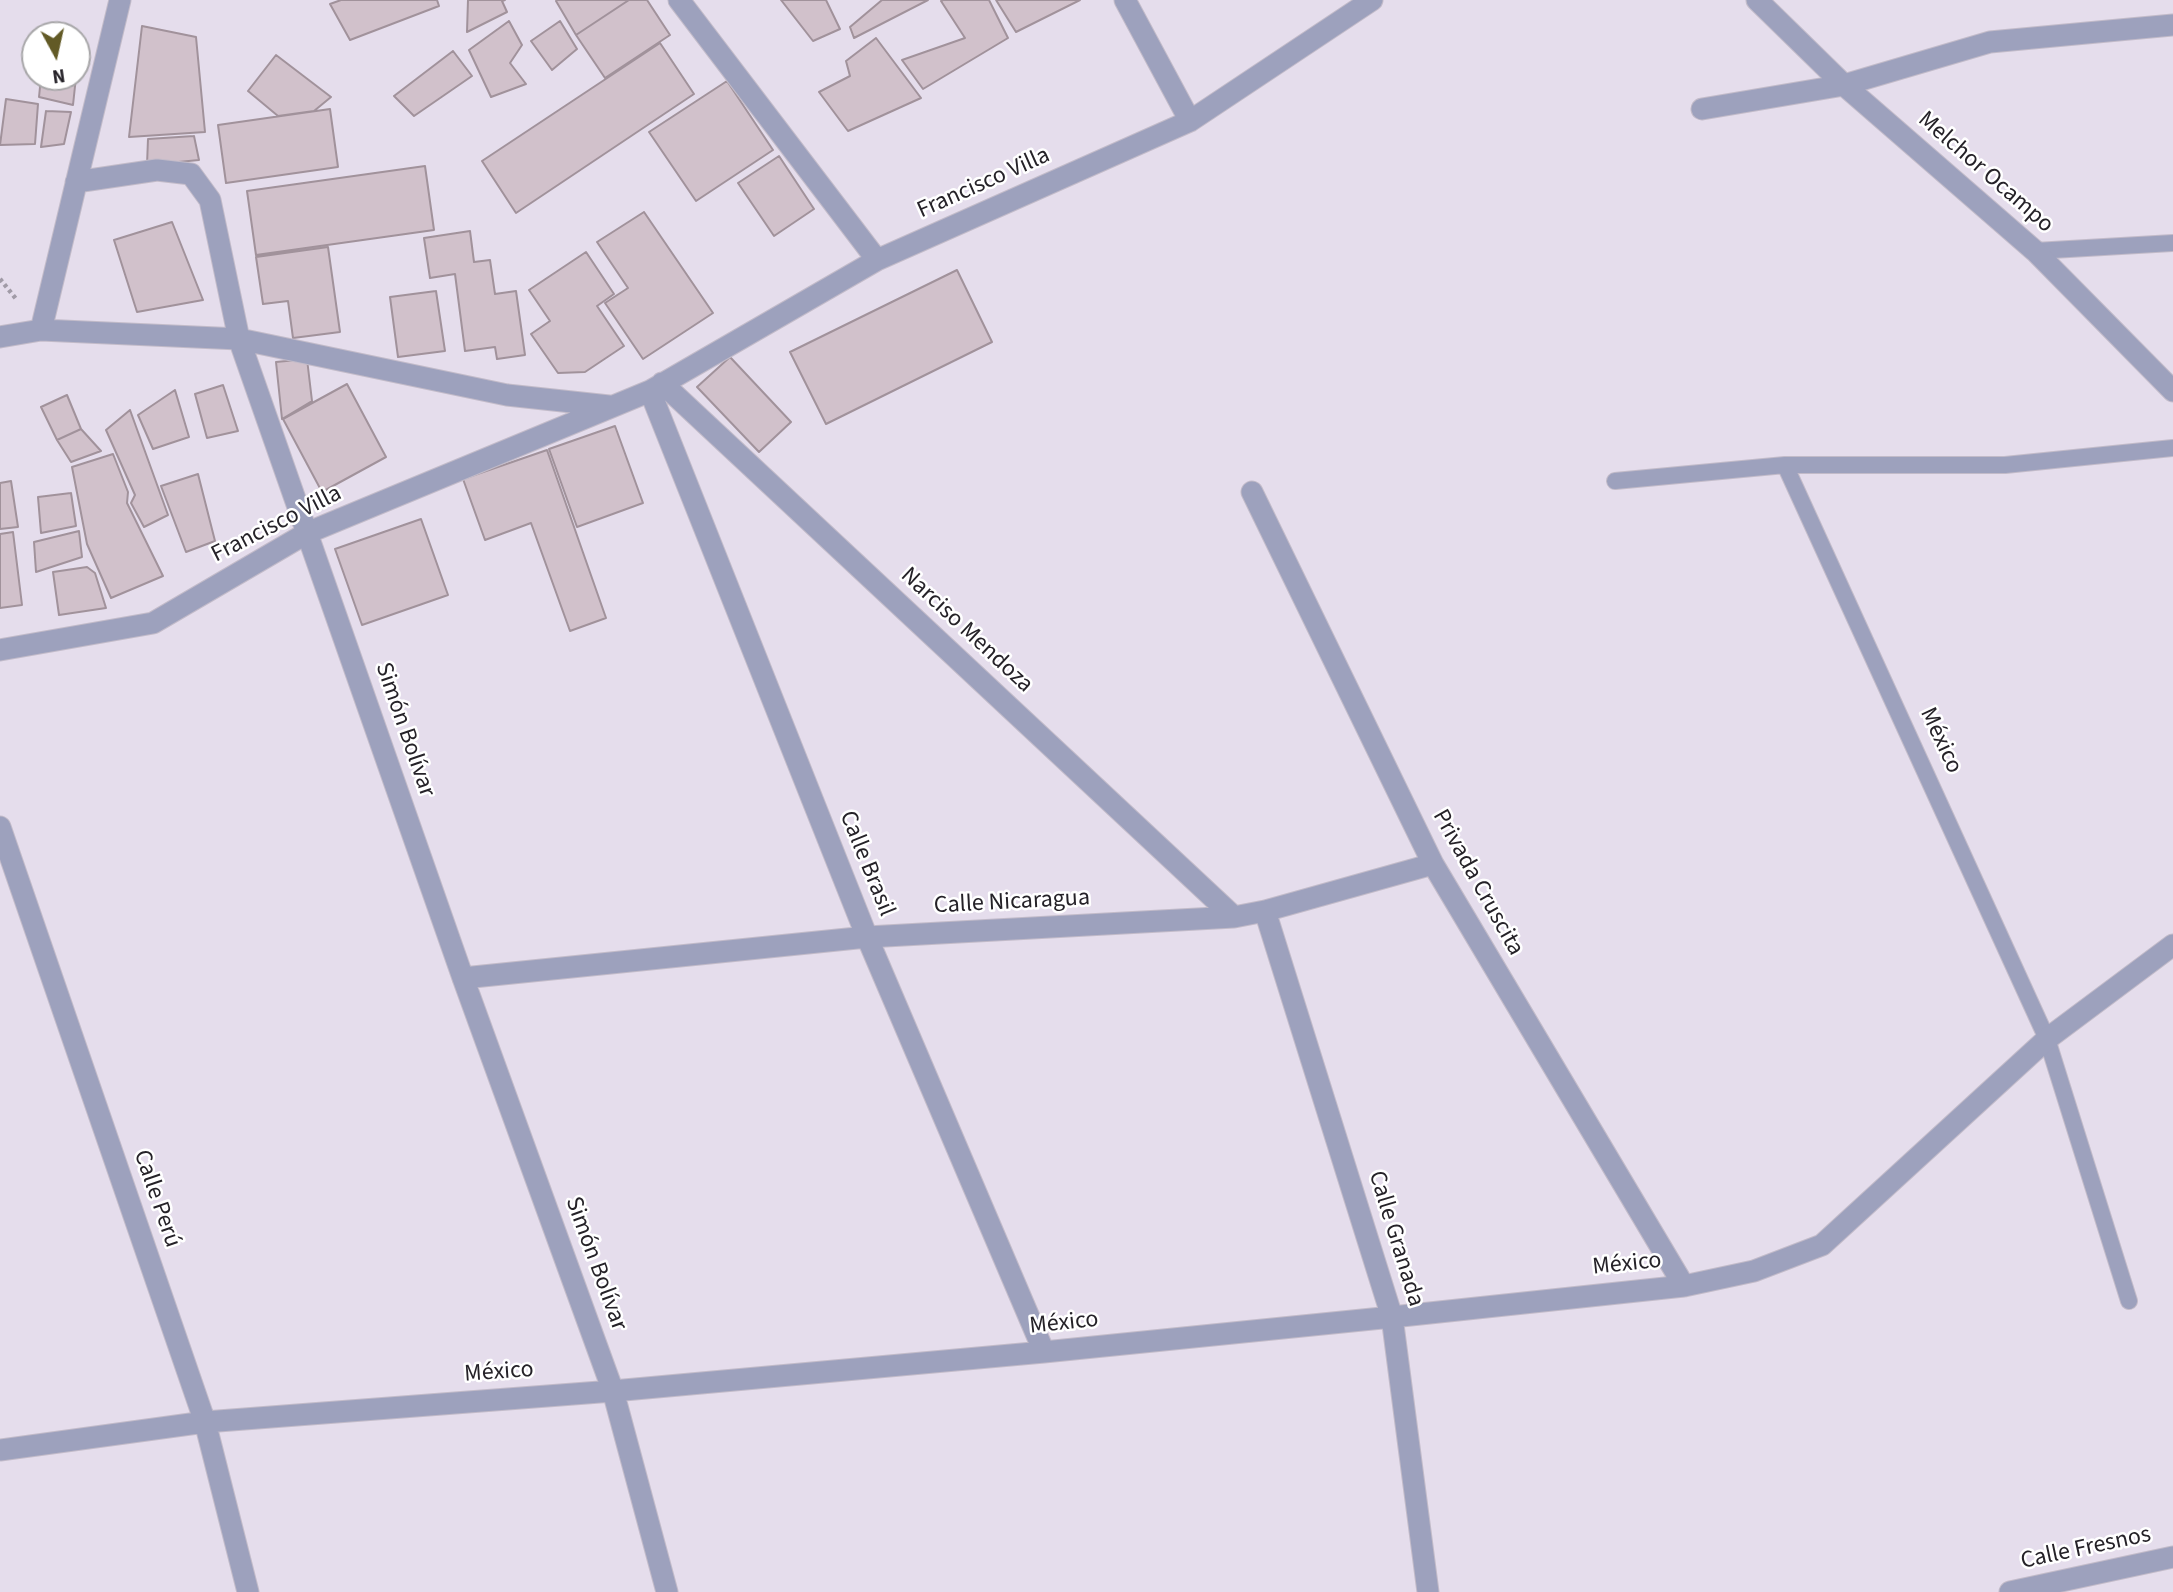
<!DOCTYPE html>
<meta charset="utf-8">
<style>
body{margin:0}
#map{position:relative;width:2173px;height:1592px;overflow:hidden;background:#e5ddec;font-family:"Source Sans 3",sans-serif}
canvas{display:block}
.north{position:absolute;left:21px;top:21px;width:70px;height:70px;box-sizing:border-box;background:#fff;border:2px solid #a8a7a9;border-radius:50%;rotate:172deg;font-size:19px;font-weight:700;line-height:28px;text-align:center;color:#252228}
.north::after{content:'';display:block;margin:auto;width:24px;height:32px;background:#625a26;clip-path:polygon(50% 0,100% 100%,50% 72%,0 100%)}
</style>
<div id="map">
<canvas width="2173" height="1592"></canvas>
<div class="north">N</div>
</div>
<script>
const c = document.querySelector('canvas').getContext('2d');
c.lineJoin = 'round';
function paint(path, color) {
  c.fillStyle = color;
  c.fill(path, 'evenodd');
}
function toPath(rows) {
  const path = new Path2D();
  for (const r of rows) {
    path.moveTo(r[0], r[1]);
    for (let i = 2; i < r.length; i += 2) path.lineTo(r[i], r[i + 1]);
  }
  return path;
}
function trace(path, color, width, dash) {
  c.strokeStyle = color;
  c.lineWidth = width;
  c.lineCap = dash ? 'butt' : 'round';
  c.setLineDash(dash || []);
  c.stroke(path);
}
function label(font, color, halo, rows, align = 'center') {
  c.font = font + ' "Source Sans 3",sans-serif';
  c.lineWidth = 5;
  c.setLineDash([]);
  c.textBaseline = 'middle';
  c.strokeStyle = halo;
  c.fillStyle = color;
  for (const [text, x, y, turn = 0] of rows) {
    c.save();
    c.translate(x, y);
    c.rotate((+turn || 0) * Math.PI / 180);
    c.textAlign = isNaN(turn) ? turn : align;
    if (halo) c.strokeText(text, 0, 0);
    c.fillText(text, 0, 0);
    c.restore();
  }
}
const building = toPath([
 [341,0,437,0,439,6,350,40,330,4,341,0],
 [468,0,505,0,502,1,507,12,467,32,468,0],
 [557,0,629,0,576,35,556,1,557,0],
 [629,0,647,0,670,35,605,78,576,35,629,0],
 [781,0,826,0,840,29,813,41,781,0],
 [882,0,928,0,854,38,850,27,882,0],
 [943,0,989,0,1008,38,923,89,902,60,965,38,941,1,943,0],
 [996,0,1080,0,1016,32,996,0],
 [509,21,522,45,510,63,526,84,491,97,469,50,509,21],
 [560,21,577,49,552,70,531,41,560,21],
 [142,26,196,37,205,132,129,137,142,26],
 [876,38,921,98,848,131,819,92,850,76,846,61,876,38],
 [660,43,694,94,516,213,482,161,660,43],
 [453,51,472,76,414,116,394,96,453,51],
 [276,55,331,97,314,111,278,116,248,91,276,55],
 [41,77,76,77,73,105,39,97,41,77],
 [727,81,773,150,696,201,649,132,727,81],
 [6,99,38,104,35,144,0,145,6,99],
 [330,109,338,167,226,183,218,125,330,109],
 [46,111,71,112,64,144,41,147,46,111],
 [194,136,199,160,147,165,148,139,194,136],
 [779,156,814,209,774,236,738,183,779,156],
 [425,166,434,230,256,255,247,191,425,166],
 [644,212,713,313,643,359,605,303,628,288,597,242,644,212],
 [172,222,203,300,137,312,114,240,172,222],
 [470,231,474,262,490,260,495,294,516,291,525,355,497,359,495,347,465,351,455,274,430,278,424,238,470,231],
 [328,247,340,332,293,338,288,301,263,304,256,257,328,247],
 [586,252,614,294,597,306,624,346,585,372,558,373,531,334,550,321,529,290,586,252],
 [957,270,992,342,826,424,790,352,957,270],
 [436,291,445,351,398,357,390,297,436,291],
 [730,357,791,422,759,452,697,387,730,357],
 [307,359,312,401,282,419,276,362,307,359],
 [347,384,386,457,322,492,283,419,347,384],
 [223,385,238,431,207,438,195,394,223,385],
 [175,390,189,437,153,449,138,415,175,390],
 [67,395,81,429,57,440,41,407,67,395],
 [130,410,168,515,144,527,131,503,135,495,106,430,130,410],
 [615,426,643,503,577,527,549,449,615,426],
 [81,429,101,451,71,462,57,440,81,429],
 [547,450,606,618,570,631,531,523,485,540,463,479,547,450],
 [113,454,128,492,127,503,163,576,111,598,87,544,72,467,113,454],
 [198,474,215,541,186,552,161,486,198,474],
 [11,481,18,527,0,529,0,483,11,481],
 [71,493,76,526,41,533,38,497,71,493],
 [421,519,448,595,362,625,335,549,421,519],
 [79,531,82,557,36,572,34,542,79,531],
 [13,532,22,605,0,608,0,534,13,532],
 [87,567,95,573,106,608,59,615,53,572,87,567]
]);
const path = toPath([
 [0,279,17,300]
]);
const service = toPath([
 [2035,251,2173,243],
 [1785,465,2047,1039,2129,1301],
 [1615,481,1785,465,2005,465,2173,448]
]);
const minor = toPath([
 [679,0,877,260],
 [1125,0,1190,121],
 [1757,0,1844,85,2035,251,2173,391],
 [1702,109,1844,85,1990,42,2173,25],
 [76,182,157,170,191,174,210,200,239,339,463,978,613,1391,667,1592],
 [41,330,120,0],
 [0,337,41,330,239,339,507,395,609,406],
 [662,383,1234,917],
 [650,391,867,937,1044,1352],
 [1252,492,1433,864,1684,1286],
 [0,650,153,623,307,533,650,391,877,260,1190,121,1372,0],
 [0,827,205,1422,248,1592],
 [1265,911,1392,1317,1428,1592],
 [463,978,867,937,1234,917,1265,911,1433,864],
 [0,1450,205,1422,613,1391,1044,1352,1392,1317,1684,1286,1754,1271,1822,1245,2047,1039,2173,945],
 [2010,1592,2173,1557]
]);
const streetNames = [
 ["Melchor Ocampo",1985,173,41],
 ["Francisco Villa",984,184,-24],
 ["Francisco Villa",277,525,-27],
 ["Narciso Mendoza",966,631,43],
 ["Simón Bolívar",404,730,71],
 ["México",1940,741,65],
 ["Calle Brasil",866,864,68],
 ["Privada Cruscita",1477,883,61],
 ["Calle Nicaragua",1012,903,-3],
 ["Calle Perú",156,1199,71],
 ["Calle Granada",1395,1239,73],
 ["Simón Bolívar",595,1264,70],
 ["México",1627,1265,-6],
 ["México",1064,1324,-6],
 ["México",499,1373,-4],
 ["Calle Fresnos",2086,1549,-12]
];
paint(building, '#d1c1cb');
trace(building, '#a1929b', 2);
trace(service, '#c2bbc9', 18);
trace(minor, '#c2bbc9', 23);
trace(path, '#a19ba7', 4.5, [3.5, 3.5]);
trace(service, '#9da1bd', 16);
trace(minor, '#9da1bd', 21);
label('24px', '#252228', '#fff', streetNames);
</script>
